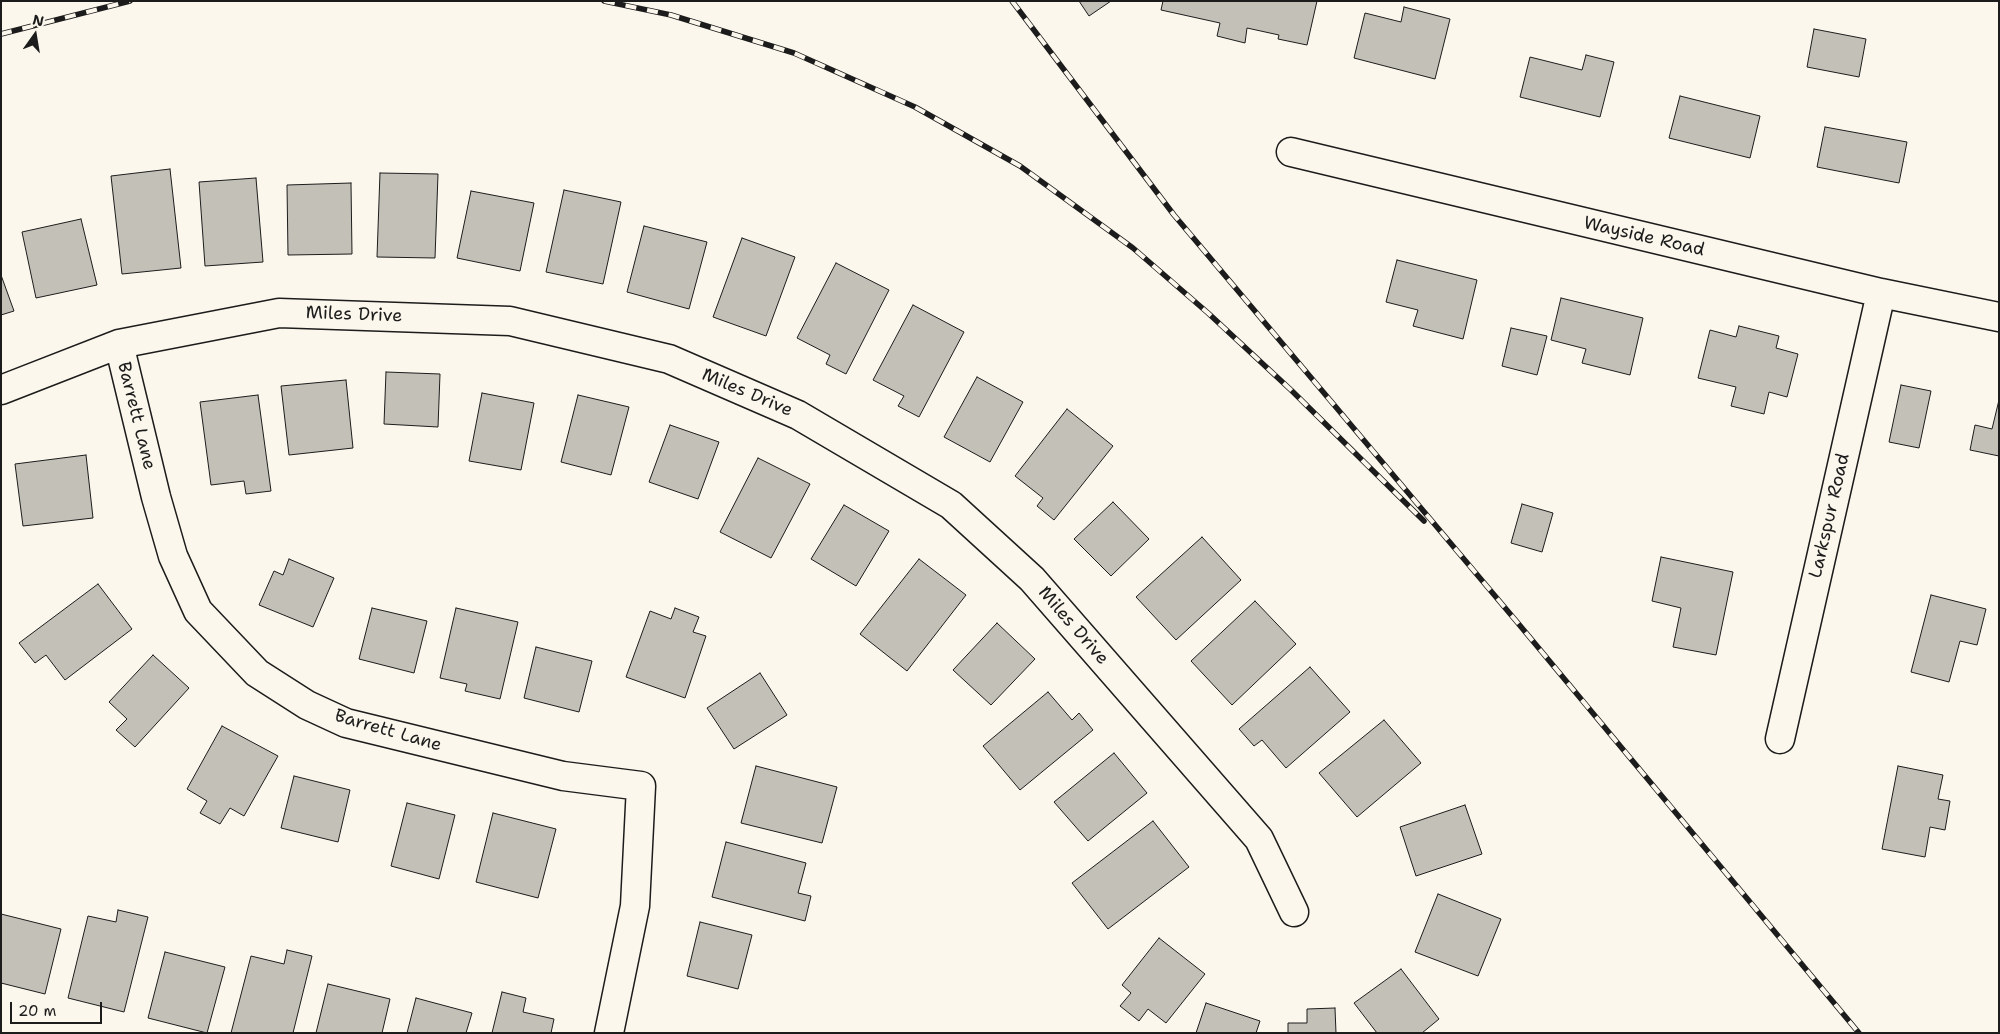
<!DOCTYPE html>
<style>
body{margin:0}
#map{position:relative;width:2000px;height:1034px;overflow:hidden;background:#fbf7ec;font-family:"Shantell Sans",sans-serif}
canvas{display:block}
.frame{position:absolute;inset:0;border:2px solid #1c1c1c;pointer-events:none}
.north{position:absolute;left:10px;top:10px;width:50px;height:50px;-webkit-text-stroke:4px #fbf7ec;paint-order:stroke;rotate:13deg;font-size:14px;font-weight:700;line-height:20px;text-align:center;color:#1c1c1c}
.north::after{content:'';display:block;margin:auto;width:18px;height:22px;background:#1c1c1c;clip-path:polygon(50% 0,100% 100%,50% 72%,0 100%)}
.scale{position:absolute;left:10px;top:1002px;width:92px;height:22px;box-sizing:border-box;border:2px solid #1c1c1c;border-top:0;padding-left:6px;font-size:15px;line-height:18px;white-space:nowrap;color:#1c1c1c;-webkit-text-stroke:4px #fbf7ec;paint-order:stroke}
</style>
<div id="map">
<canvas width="2000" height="1034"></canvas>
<div class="frame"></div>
<div class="north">N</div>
<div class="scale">20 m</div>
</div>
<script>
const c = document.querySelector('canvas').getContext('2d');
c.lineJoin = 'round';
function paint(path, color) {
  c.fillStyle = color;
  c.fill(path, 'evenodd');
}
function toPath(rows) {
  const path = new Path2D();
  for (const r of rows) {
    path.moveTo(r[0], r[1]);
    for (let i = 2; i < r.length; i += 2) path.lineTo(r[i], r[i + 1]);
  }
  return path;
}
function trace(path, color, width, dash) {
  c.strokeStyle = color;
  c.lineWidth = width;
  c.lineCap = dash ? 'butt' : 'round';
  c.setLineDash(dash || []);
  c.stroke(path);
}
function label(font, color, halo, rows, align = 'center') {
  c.font = font + ' "Shantell Sans",sans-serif';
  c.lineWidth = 4.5;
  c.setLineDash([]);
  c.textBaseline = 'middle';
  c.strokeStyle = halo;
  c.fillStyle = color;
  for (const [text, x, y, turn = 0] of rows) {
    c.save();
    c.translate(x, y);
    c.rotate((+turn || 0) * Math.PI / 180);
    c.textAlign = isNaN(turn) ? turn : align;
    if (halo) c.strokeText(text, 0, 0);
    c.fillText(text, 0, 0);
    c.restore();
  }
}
const building = toPath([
 [1079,1,1111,1,1089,16,1079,1],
 [1163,1,1317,1,1307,45,1278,39,1279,35,1247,28,1245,43,1217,36,1220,23,1161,10,1163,1],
 [1404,7,1450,19,1435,79,1354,58,1365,13,1401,22,1404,7],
 [1814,29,1866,39,1859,77,1807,67,1814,29],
 [1586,55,1614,62,1600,117,1520,97,1530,57,1582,70,1586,55],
 [1680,96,1760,116,1750,158,1669,138,1680,96],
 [1825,127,1907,142,1899,183,1817,167,1825,127],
 [170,169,181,268,122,274,111,176,170,169],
 [380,173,438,174,435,258,377,257,380,173],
 [256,178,263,262,205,266,199,182,256,178],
 [351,183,352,254,288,255,287,185,351,183],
 [564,190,621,202,603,284,546,272,564,190],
 [471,191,534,203,520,271,457,258,471,191],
 [81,219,97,285,36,298,22,232,81,219],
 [644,226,707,242,689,309,627,292,644,226],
 [742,238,795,257,766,336,713,317,742,238],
 [1397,260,1477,280,1463,339,1413,326,1418,310,1386,302,1397,260],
 [836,263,889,290,846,374,826,364,830,355,797,338,836,263],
 [1,275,14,311,1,315,1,275],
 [1561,298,1643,318,1630,375,1582,363,1586,349,1551,340,1561,298],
 [913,305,964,332,919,417,898,406,904,396,873,380,913,305],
 [1739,326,1779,336,1776,348,1798,354,1787,397,1769,392,1764,414,1731,406,1736,387,1698,378,1710,330,1736,337,1739,326],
 [1511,328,1547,336,1537,375,1502,366,1511,328],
 [386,372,440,374,438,427,384,424,386,372],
 [977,377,1023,402,990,462,944,437,977,377],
 [346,380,353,448,289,455,281,386,346,380],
 [1901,385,1931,391,1919,448,1889,442,1901,385],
 [482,393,534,403,521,470,469,461,482,393],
 [258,395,271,491,246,494,244,481,211,485,200,402,258,395],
 [578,395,629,407,611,475,561,462,578,395],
 [1999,400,1999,456,1970,450,1975,425,1992,429,1999,400],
 [1067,409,1113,446,1054,520,1037,506,1043,498,1015,476,1067,409],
 [670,425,719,442,698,499,649,482,670,425],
 [86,455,93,518,23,526,15,464,86,455],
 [758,458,810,484,771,558,720,532,758,458],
 [1113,502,1149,539,1111,576,1074,539,1113,502],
 [1522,504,1553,513,1542,552,1511,543,1522,504],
 [844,505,889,531,856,586,811,559,844,505],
 [1202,537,1241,580,1176,640,1136,597,1202,537],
 [1661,557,1733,572,1716,655,1673,647,1681,608,1652,601,1661,557],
 [289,559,334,578,313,627,259,605,274,571,283,575,289,559],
 [919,559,966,595,907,671,860,634,919,559],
 [98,584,132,629,65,680,46,655,35,663,19,643,98,584],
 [1931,595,1986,609,1977,645,1960,641,1949,682,1911,672,1931,595],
 [1255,601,1296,644,1232,705,1191,661,1255,601],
 [372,608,427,621,414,673,359,659,372,608],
 [456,608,518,622,500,699,465,691,467,684,440,678,456,608],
 [675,608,699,617,693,632,706,636,685,698,626,677,650,611,671,619,675,608],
 [997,623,1035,659,991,705,953,670,997,623],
 [536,647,592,661,579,712,524,698,536,647],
 [153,655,189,688,135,747,116,730,127,719,109,702,153,655],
 [1310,667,1350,712,1286,768,1262,740,1254,746,1239,729,1310,667],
 [760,673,787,715,734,749,707,708,760,673],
 [1048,692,1072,720,1079,713,1093,730,1020,790,983,746,1048,692],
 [1384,720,1421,763,1357,817,1319,773,1384,720],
 [222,726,278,756,244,816,230,808,220,824,200,813,207,801,187,789,222,726],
 [1114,753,1147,793,1088,841,1054,802,1114,753],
 [756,766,837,787,822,843,741,823,756,766],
 [1898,766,1943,775,1938,799,1950,801,1945,830,1930,827,1925,857,1882,849,1898,766],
 [294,776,350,790,338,842,281,828,294,776],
 [407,803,455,815,439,879,391,866,407,803],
 [1465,805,1482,854,1416,876,1400,827,1465,805],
 [493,813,556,829,538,898,476,882,493,813],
 [1153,821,1189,867,1108,929,1072,883,1153,821],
 [726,842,806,863,798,893,811,896,805,921,712,897,726,842],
 [1438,894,1501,919,1478,976,1415,952,1438,894],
 [118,910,148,917,124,1012,68,998,88,916,116,922,118,910],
 [1,914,61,929,45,994,1,983,1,914],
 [700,922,752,935,738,989,687,976,700,922],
 [1159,938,1205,974,1166,1023,1148,1009,1139,1021,1120,1006,1131,993,1122,985,1159,938],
 [287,950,312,956,293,1033,231,1033,251,956,284,964,287,950],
 [165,952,225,967,207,1033,148,1018,165,952],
 [1401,969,1439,1019,1422,1033,1377,1033,1354,1003,1401,969],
 [328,984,390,999,382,1033,316,1033,328,984],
 [502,992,526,998,523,1012,554,1019,551,1033,492,1033,502,992],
 [416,998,472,1013,466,1033,407,1033,416,998],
 [1206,1003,1260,1021,1256,1033,1196,1033,1206,1003],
 [1335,1008,1336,1033,1288,1033,1288,1023,1307,1023,1307,1009,1335,1008]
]);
const minor = toPath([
 [1291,152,1881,293,1999,317],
 [119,344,156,497,173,556,198,611,257,673,307,705,346,723,563,776,641,786,635,906,609,1033],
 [1,390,119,344,279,313,510,321,669,359,798,415,951,505,1032,579,1259,839,1294,912],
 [1780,739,1881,293]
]);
const rail = toPath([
 [604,1,671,15,794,53,915,107,1020,166,1133,248,1208,313,1291,390,1424,521],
 [1012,1,1174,215,1517,622,1859,1033],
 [1,34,130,1]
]);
const streetNames = [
 ["Wayside Road",1644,237,13],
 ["Miles Drive",354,315,2],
 ["Miles Drive",747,393,23],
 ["Barrett Lane",136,416,76],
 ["Larkspur Road",1830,516,-77],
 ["Miles Drive",1073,626,49],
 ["Barrett Lane",388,731,16]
];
paint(building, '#c3c0b8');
trace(building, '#1c1c1c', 1);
trace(minor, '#1c1c1c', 31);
trace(minor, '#fbf7ec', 28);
trace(rail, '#1c1c1c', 5.5);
trace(rail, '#fbf7ec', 4, [11]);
label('18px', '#1c1c1c', '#fbf7ec', streetNames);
</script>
